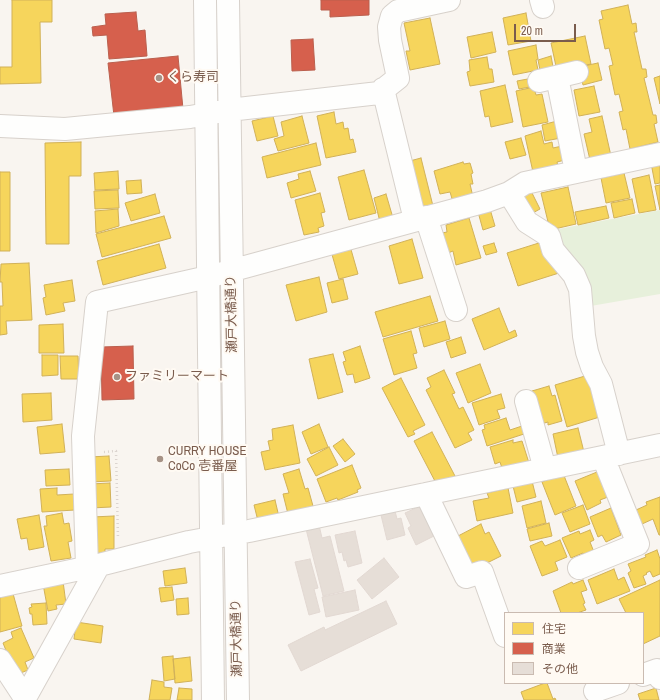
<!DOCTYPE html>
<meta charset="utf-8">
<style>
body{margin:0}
#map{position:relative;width:660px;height:700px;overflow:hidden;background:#f9f5f0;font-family:"Archivo Narrow","Noto Sans JP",sans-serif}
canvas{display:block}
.legend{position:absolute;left:504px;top:612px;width:140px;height:72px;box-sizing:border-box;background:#fffaf3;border:1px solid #cabbb1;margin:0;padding:5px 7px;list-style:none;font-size:12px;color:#7a5c4d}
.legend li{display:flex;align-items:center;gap:8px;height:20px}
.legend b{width:20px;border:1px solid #cabbb1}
.scale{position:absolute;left:514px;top:24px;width:62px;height:18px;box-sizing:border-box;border:2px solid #7a5c4d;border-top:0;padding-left:5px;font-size:12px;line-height:14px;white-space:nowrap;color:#7a5c4d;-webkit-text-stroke:3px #fffaf3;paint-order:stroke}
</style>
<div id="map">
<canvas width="660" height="700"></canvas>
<ul class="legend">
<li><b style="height:11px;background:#f6d55c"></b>住宅</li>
<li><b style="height:11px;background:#d6604d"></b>商業</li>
<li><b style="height:11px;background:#e6ded7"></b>その他</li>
</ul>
<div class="scale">20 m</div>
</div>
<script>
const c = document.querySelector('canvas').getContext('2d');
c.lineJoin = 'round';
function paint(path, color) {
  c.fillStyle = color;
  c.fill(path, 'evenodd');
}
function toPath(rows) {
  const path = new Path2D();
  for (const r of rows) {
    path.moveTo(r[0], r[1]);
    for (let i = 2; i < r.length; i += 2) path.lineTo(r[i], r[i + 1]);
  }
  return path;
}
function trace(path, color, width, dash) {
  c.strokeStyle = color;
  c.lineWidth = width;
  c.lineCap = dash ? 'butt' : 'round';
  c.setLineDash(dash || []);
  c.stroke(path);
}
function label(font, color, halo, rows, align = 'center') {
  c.font = font + ' "Archivo Narrow","Noto Sans JP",sans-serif';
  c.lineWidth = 4;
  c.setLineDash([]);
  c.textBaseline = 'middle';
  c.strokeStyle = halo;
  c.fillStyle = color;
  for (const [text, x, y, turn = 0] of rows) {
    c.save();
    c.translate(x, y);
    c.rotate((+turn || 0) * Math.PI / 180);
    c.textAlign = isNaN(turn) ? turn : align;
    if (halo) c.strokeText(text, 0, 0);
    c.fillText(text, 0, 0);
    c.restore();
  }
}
const green = toPath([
 [660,210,660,294,585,307,552,233,559,229,569,227]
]);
const homes = toPath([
 [12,0,52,0,52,22,40,22,41,83,0,84,0,67,12,67,12,0],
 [628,5,632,24,636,23,637,32,634,32,642,69,646,69,647,77,644,78,653,115,656,115,657,123,654,124,658,142,630,149,626,129,623,130,619,112,623,111,619,94,615,95,609,66,613,65,609,48,605,49,599,20,603,19,601,11,628,5],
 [526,13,531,41,508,45,503,18,526,13],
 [430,18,440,64,410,70,406,51,410,51,404,23,430,18],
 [492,32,496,52,471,58,467,37,492,32],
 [585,36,591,64,557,71,551,43,585,36],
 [536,45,538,59,536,60,538,70,513,75,508,51,536,45],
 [551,56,554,72,541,75,538,60,551,56],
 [487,57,489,69,492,69,494,82,470,86,467,72,470,71,469,60,487,57],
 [598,63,602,80,583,85,579,67,598,63],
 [660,76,660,104,654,78,660,76],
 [533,78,535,86,519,89,517,81,533,78],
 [505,85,513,122,491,127,489,116,485,117,480,91,505,85],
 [594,86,600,112,579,116,574,90,594,86],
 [534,87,536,95,542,94,548,122,523,127,516,91,534,87],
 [334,112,336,124,343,122,344,129,348,128,350,140,353,139,356,152,326,158,317,116,334,112],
 [273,116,278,136,257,141,252,121,273,116],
 [302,116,309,143,278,151,274,139,284,136,281,122,302,116],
 [602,116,611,156,590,160,584,134,592,132,589,119,602,116],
 [557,121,561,138,545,141,542,125,557,121],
 [541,131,544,144,552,142,553,148,562,146,565,160,557,162,558,166,533,172,525,136,541,131],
 [521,138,526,155,510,159,505,142,521,138],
 [81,142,81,176,69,176,69,244,46,244,45,143,81,142],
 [316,143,321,165,267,178,262,157,316,143],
 [421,158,433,206,417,210,406,162,421,158],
 [463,162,464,164,470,163,473,173,471,174,473,184,470,184,473,197,453,202,450,192,440,194,434,171,463,162],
 [660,162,660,183,655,184,651,163,660,162],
 [364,170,376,213,349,220,338,177,364,170],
 [118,171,119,189,95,190,94,173,118,171],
 [310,171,316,191,291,198,287,183,299,179,298,174,310,171],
 [0,172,10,172,10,251,0,251,0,172],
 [624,173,630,198,606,203,601,178,624,173],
 [649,175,656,210,639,213,632,179,649,175],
 [141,180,142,193,127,194,126,181,141,180],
 [660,185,660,210,655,186,660,185],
 [568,187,576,224,550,230,541,193,568,187],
 [118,190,119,208,95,209,94,191,118,190],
 [531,191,540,209,529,215,520,196,531,191],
 [320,193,325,212,321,213,324,226,318,228,319,232,304,235,295,200,320,193],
 [155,194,160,213,131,221,125,203,155,194],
 [386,194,393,218,380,222,374,198,386,194],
 [632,199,635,213,614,218,611,203,632,199],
 [606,206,609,218,578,225,575,212,606,206],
 [118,209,119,226,96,233,95,211,118,209],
 [490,209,495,226,483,230,478,212,490,209],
 [164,216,171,238,102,257,96,234,164,216],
 [469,218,481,258,456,265,453,251,448,253,442,233,447,232,446,225,469,218],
 [412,239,423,278,399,284,389,246,412,239],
 [542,242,559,273,518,286,507,253,542,242],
 [494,243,497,252,486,255,483,246,494,243],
 [159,244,166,268,103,285,97,261,159,244],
 [350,246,358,274,339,279,331,251,350,246],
 [29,263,32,320,6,321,7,334,0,335,0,306,3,306,2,282,0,282,1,264,29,263],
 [319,277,327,312,296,321,286,285,319,277],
 [343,279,348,299,332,303,327,283,343,279],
 [72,280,75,301,63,303,65,311,46,315,43,298,46,297,44,285,72,280],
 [430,296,438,321,383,337,375,312,430,296],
 [499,308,509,333,515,330,517,336,484,350,472,319,499,308],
 [445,321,450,339,424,347,419,328,445,321],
 [63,324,64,353,39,353,39,325,63,324],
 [411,331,417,353,413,354,417,368,394,375,383,339,411,331],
 [461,337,466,353,451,358,446,342,461,337],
 [360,346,370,378,355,383,353,374,347,375,343,362,346,361,343,352,360,346],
 [333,354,343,392,318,399,309,359,333,354],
 [42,355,58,355,58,375,42,376,42,355],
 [60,356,78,356,79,379,61,379,60,356],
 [480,364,491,393,468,403,456,373,480,364],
 [444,370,455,393,452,394,459,409,463,407,474,430,468,433,472,440,455,448,426,390,431,387,427,378,444,370],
 [585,376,597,393,603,416,567,427,555,385,585,376],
 [401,378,425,425,413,431,415,434,408,437,382,388,401,378],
 [549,386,552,396,555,395,562,421,548,425,548,422,541,424,532,391,549,386],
 [51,393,52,420,23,422,22,394,51,393],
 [501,394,505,408,497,410,500,418,479,425,472,403,501,394],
 [506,418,510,430,522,426,524,434,487,446,482,430,485,429,484,425,506,418],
 [62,424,65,452,40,454,37,427,62,424],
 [319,424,328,447,311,454,302,432,319,424],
 [293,425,300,463,265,470,261,452,270,450,268,441,273,440,272,429,293,425],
 [578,428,584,452,558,458,553,434,578,428],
 [432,432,455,476,437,485,414,441,432,432],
 [343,439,355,454,345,462,333,446,343,439],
 [513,440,513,443,522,441,529,463,503,471,500,462,495,464,490,447,513,440],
 [329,447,338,465,316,476,307,459,329,447],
 [109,456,111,481,90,482,89,457,109,456],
 [352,465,361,488,357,490,358,492,338,500,337,498,326,502,317,479,352,465],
 [69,469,70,485,46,486,45,470,69,469],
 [299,469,305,489,308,488,313,506,288,514,283,494,289,493,283,474,299,469],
 [597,472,608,497,600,500,601,503,587,510,575,481,597,472],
 [563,473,576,506,555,515,542,482,563,473],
 [532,481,536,497,517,502,513,486,532,481],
 [110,483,111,507,91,508,90,484,110,483],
 [57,488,57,495,74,494,75,510,42,512,40,489,57,488],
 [508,488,513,513,477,521,473,501,489,498,487,493,508,488],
 [660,497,660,535,659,535,653,519,642,524,636,510,647,505,646,502,660,497],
 [275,500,279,517,258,521,254,505,275,500],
 [541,501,546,523,527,528,522,506,541,501],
 [583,505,590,524,570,532,562,513,583,505],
 [611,508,621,535,606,542,602,535,598,537,590,517,611,508],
 [62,513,64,524,69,523,72,541,68,542,71,558,51,561,44,526,47,526,46,516,62,513],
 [39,515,44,547,29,550,27,538,21,539,17,519,39,515],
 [114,516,114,549,105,549,105,553,92,553,92,517,114,516],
 [549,523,552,536,530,541,527,529,549,523],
 [481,524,485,534,489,532,501,556,485,564,473,567,458,536,481,524],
 [590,530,594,540,590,542,594,552,584,556,583,553,571,558,562,538,579,531,580,534,590,530],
 [560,540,567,557,555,562,558,570,542,576,530,546,542,541,545,546,560,540],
 [657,550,660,559,660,574,653,577,650,571,646,573,647,574,643,576,646,584,634,588,628,573,631,571,628,564,646,557,645,555,657,550],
 [185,568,187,583,165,586,163,571,185,568],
 [614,569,618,580,624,577,630,591,597,604,588,580,614,569],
 [583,580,587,590,581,592,585,603,583,604,586,610,577,613,561,613,553,591,572,582,573,584,583,580],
 [660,580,660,636,643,644,643,613,626,613,619,599,660,580],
 [63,581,66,604,56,605,57,609,48,611,43,584,63,581],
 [172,587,174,600,161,602,159,588,172,587],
 [12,590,22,626,0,632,0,594,12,590],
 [188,598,189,614,177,615,176,599,188,598],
 [46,603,47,624,33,625,32,614,30,614,29,608,32,607,31,604,46,603],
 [76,622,103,626,101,643,74,639,76,622],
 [21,628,34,658,25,662,28,670,16,675,3,643,13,638,11,632,21,628],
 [173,656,175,679,164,681,162,657,173,656],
 [190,657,192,681,175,683,173,659,190,657],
 [152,680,164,682,164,687,172,688,170,700,149,700,152,680],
 [545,683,547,683,553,699,555,698,556,700,524,700,521,692,545,683],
 [179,688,192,689,192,700,177,700,179,688],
 [656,688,659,700,640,700,638,694,656,688]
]);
const shops = toPath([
 [321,0,369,0,369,15,330,17,330,10,321,10,321,0],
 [136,12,138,31,145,30,147,56,109,59,107,35,93,36,92,27,106,25,105,14,136,12],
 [313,39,315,70,292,71,291,40,313,39],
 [178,56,183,109,114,116,108,63,178,56],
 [133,346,134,399,102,400,101,347,133,346]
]);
const building = toPath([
 [420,506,434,536,416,545,408,528,411,526,405,513,420,506],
 [395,511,397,519,401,518,405,535,387,540,381,515,395,511],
 [319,525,322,538,330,536,344,591,323,596,306,529,319,525],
 [355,531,362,563,348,567,346,560,344,561,342,552,339,553,335,535,355,531],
 [384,558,399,577,372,599,357,580,384,558],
 [310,559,318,588,314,589,320,612,309,615,295,562,310,559],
 [355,590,359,610,326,617,322,597,355,590],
 [386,601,397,624,301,671,288,645,324,627,325,630,386,601]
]);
const path = toPath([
 [104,452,116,451,118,538]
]);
const minor = toPath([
 [205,0,213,700],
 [228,0,238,700],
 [541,0,543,7],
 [557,77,576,171],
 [539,81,577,72],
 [383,89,415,220],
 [0,126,65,129,190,117,229,110,379,93,398,78,390,40,389,27,392,16,398,11,449,0],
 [509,193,527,222,549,236,553,250,574,275,580,289,584,336,587,352,592,367,601,384,619,454],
 [426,217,456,310],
 [526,401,545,469],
 [426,494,466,577,482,572,505,636],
 [87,567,83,436,97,302,208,277,487,201,509,193,525,183,660,154],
 [579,568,638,544,603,457],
 [0,586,99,565],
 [0,660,25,698,99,565,189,542,249,531,660,445],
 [643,675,657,670,660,678],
 [595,691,618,683]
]);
const markers = [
 [159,78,4,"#a69286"],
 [117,377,4,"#a69286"],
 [160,459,4,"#a69286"]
];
const poiNames = [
 ["くら寿司",167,78],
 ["ファミリーマート",125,377],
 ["CURRY HOUSE",168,452],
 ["CoCo 壱番屋",168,467]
];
const streetNames = [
 ["瀬戸大橋通り",232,314,-91],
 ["瀬戸大橋通り",237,638,-91]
];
paint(green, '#e7f0db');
paint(homes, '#f6d55c');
trace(homes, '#d1b158', 1);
paint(shops, '#d6604d');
trace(shops, '#ba5f4d', 1);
paint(building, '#e6ded7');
trace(building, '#e2d8d2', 1);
trace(minor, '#d7d1cb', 24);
trace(path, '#dcd5d0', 2.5, [1, 3]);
trace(minor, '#fefefd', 22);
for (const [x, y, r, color] of markers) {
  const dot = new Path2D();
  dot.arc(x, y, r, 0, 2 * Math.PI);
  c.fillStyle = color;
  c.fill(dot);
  trace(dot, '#fffaf3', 1.5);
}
label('13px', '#7a5c4d', '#fffaf3', poiNames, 'left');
label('13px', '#7a5c4d', '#fffaf3', streetNames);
</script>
